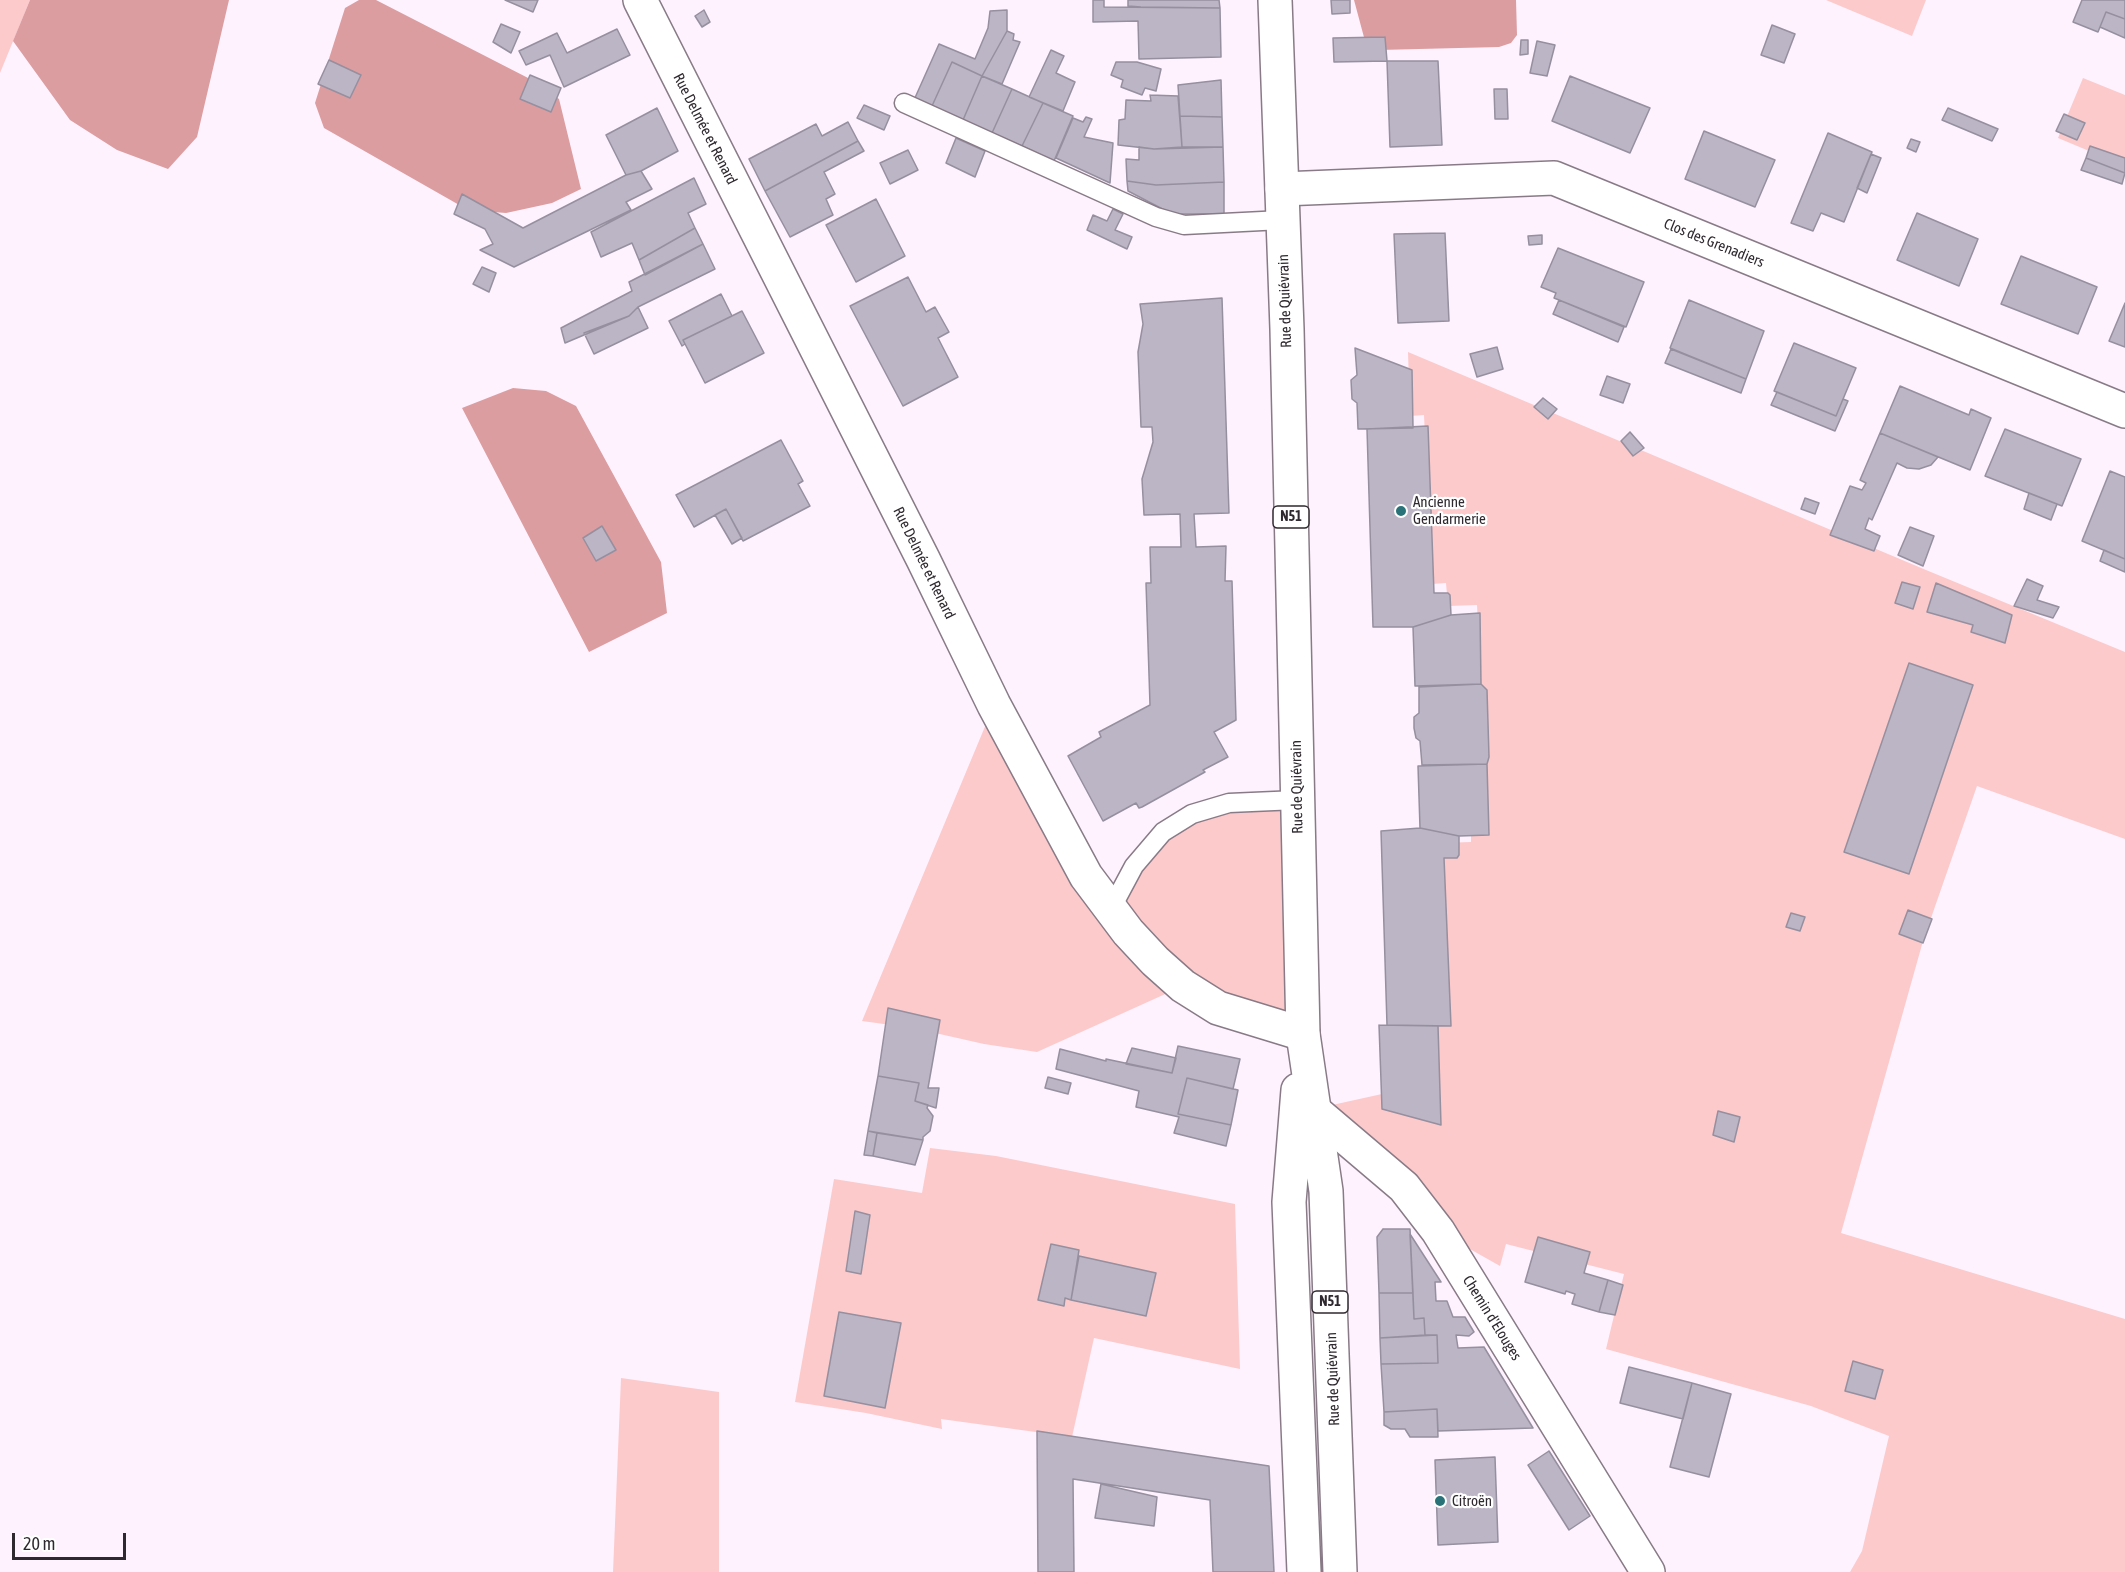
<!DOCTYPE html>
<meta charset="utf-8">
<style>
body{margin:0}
#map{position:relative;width:2125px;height:1572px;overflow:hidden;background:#fef2fe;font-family:"Asap Condensed",sans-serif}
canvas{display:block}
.scale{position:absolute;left:12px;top:1533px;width:114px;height:27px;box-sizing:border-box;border:3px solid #2e292e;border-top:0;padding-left:8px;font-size:18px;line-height:21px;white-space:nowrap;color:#2e292e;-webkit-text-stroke:4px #fff;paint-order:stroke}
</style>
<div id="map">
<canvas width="2125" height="1572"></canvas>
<div class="scale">20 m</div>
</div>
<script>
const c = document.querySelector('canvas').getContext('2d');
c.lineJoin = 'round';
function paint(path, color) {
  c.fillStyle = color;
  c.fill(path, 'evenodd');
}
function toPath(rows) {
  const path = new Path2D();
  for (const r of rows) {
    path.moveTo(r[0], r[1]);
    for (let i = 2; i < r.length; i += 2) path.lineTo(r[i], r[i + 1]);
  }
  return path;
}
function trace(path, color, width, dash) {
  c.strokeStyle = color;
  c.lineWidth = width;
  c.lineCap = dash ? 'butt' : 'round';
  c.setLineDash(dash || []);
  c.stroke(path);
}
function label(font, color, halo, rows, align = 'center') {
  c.font = font + ' "Asap Condensed",sans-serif';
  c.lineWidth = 4.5;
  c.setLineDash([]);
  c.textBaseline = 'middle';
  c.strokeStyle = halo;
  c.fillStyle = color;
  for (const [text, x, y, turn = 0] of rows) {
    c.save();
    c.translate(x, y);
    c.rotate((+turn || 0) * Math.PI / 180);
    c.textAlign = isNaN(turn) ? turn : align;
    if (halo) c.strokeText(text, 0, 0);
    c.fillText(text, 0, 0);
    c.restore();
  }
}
const green = toPath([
 [0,0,30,0,0,73],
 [1826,0,1926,0,1912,36],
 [2083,78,2125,95,2125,166,2058,138],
 [1408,352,1926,570,2125,652,2125,839,1977,786,1923,941,1841,1233,2125,1319,2125,1572,1850,1572,1862,1551,1889,1436,1811,1406,1606,1349,1624,1274,1506,1244,1500,1266,1438,1231,1314,1109,1382,1094,1438,1108,1433,1011,1441,843,1471,842,1471,824,1487,823,1477,605,1448,606,1446,583,1432,584,1424,415,1410,416],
 [994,705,1111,909,1134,866,1192,814,1297,800,1303,1034,1183,986,1037,1052,984,1044,913,1028,862,1021],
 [930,1148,996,1156,1235,1204,1240,1369,1094,1338,1072,1437,941,1419,942,1429,866,1413,795,1402,834,1179,922,1193],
 [621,1378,719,1392,719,1572,613,1572]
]);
const forest = toPath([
 [30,0,229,0,197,137,168,169,117,150,70,120,13,41],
 [359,0,376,0,532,80,559,99,581,189,552,203,506,213,468,210,324,128,315,103,345,8],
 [1354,0,1516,0,1517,35,1511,43,1499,47,1379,50,1365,41],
 [513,388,546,391,576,406,661,562,667,613,589,652,462,408]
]);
const building = toPath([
 [505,0,538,0,533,12,505,0],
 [1093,0,1104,0,1104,7,1220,8,1221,57,1139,59,1138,21,1093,22,1093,0],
 [1128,0,1219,0,1220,8,1141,7,1128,6,1128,0],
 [1331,0,1350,0,1350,13,1332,14,1331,0],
 [2082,0,2125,0,2125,19,2106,12,2098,32,2073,22,2082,0],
 [704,10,710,22,702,27,695,16,704,10],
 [1007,10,1007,31,982,76,952,62,932,106,914,100,939,44,975,59,988,28,990,11,1007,10],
 [2106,12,2125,19,2125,38,2100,27,2106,12],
 [501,24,520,32,511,53,493,42,501,24],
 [1772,25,1795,34,1784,63,1761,55,1772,25],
 [617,29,630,55,564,87,550,55,526,65,519,51,557,33,567,53,617,29],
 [1007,31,1014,34,1013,40,1020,42,1002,84,982,76,1007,31],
 [1385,37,1387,61,1334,62,1333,38,1385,37],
 [1521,40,1528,40,1528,54,1520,55,1521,40],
 [1537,41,1555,45,1547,76,1530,73,1537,41],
 [1051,50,1064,56,1056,73,1075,82,1063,111,1029,97,1051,50],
 [329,60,361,75,350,98,318,84,329,60],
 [1387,61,1438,61,1442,145,1390,147,1387,61],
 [952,62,982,76,963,120,932,106,952,62],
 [1116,62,1137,62,1161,69,1156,91,1145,88,1142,95,1121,87,1123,80,1111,75,1116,62],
 [530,75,561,88,551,112,520,99,530,75],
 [982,76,1012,89,992,133,963,120,982,76],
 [1570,76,1650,108,1630,153,1552,121,1570,76],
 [1221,80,1222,117,1180,116,1178,85,1221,80],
 [1012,89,1043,103,1022,146,992,133,1012,89],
 [1494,89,1507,89,1508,119,1495,119,1494,89],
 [1150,95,1178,96,1182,147,1154,149,1118,145,1119,120,1125,119,1126,100,1151,101,1150,95],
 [1043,103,1073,116,1054,161,1022,146,1043,103],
 [864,105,890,116,884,130,857,118,864,105],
 [657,108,678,151,641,171,626,175,606,135,657,108],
 [1948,108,1998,129,1992,141,1942,120,1948,108],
 [2064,114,2085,123,2077,140,2056,131,2064,114],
 [1180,116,1222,117,1223,147,1182,147,1180,116],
 [1086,117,1092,119,1084,137,1113,143,1110,183,1056,158,1073,118,1083,122,1086,117],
 [848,122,858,141,765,191,749,159,816,124,822,136,848,122],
 [1704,131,1775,160,1755,207,1685,179,1704,131],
 [1828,133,1872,152,1844,222,1821,213,1813,231,1791,223,1828,133],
 [956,138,985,151,975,177,946,163,956,138],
 [1911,139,1920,142,1916,152,1907,148,1911,139],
 [858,141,864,151,824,172,835,194,826,199,833,215,790,237,765,191,858,141],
 [2090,146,2125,158,2125,173,2086,158,2090,146],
 [1139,147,1154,149,1223,147,1224,182,1156,185,1127,181,1126,159,1139,160,1139,147],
 [908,150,918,170,890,184,880,163,908,150],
 [1871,154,1881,158,1867,193,1857,188,1871,154],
 [2086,158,2125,173,2122,184,2081,170,2086,158],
 [641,171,652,189,626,202,631,210,514,267,480,250,493,244,485,229,454,214,462,194,523,228,626,175,641,171],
 [694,178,706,204,688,213,695,228,639,260,632,243,601,257,591,232,694,178],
 [1127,181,1156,185,1224,182,1224,214,1172,214,1128,191,1127,181],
 [876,199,905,256,856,282,826,225,876,199],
 [1113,209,1123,214,1115,230,1132,237,1127,249,1087,230,1093,215,1107,221,1113,209],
 [1917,213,1978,239,1959,286,1897,260,1917,213],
 [695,228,703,244,645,275,639,260,695,228],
 [1445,233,1449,321,1398,323,1394,234,1445,233],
 [1542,235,1542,244,1529,245,1528,236,1542,235],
 [703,244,715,269,638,307,629,316,565,343,561,328,632,291,629,282,703,244],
 [1558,248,1644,282,1626,327,1554,298,1556,293,1541,287,1558,248],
 [2021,256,2097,287,2078,334,2001,304,2021,256],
 [482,267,496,273,489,292,473,284,482,267],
 [908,277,926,312,935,307,949,332,938,338,958,377,903,406,850,306,908,277],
 [721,294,732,316,683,340,685,344,682,346,669,321,721,294],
 [1222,298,1229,513,1194,514,1196,547,1226,546,1225,581,1232,581,1236,720,1214,732,1228,757,1203,770,1205,772,1142,807,1139,808,1136,803,1103,821,1068,756,1101,737,1099,732,1150,705,1146,583,1151,583,1150,547,1181,547,1180,514,1144,515,1142,479,1153,442,1152,427,1141,427,1138,352,1143,324,1140,304,1222,298],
 [1559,300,1624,327,1618,342,1553,314,1559,300],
 [1689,300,1764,331,1746,379,1670,348,1689,300],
 [2125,303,2125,347,2109,341,2125,303],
 [638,307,648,328,594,354,584,333,629,316,638,307],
 [742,311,764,353,705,383,683,340,742,311],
 [1794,343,1856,368,1836,416,1774,391,1794,343],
 [1497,347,1503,369,1477,377,1470,354,1497,347],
 [1355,348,1412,370,1413,428,1358,429,1357,403,1352,399,1351,380,1357,375,1355,348],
 [1671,349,1746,379,1741,393,1665,363,1671,349],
 [1607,376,1630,384,1623,403,1600,395,1607,376],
 [1900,386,1969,415,1971,409,1991,418,1970,470,1880,433,1900,386],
 [1777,392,1836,416,1843,399,1848,401,1835,431,1771,405,1777,392],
 [1543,398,1557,409,1548,419,1534,407,1543,398],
 [1428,426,1434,593,1448,593,1450,595,1451,615,1413,627,1373,627,1367,429,1428,426],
 [2005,429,2081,459,2062,506,1985,476,2005,429],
 [1630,432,1644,448,1633,456,1621,441,1630,432],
 [1880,433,1938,457,1931,465,1919,469,1907,468,1897,463,1872,520,1869,518,1865,529,1880,536,1874,551,1830,535,1850,486,1862,490,1866,483,1860,480,1880,433],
 [781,440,803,481,798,484,810,506,743,541,726,509,694,527,676,495,781,440],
 [2110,471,2125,477,2125,559,2082,541,2110,471],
 [2029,493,2057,504,2051,520,2024,509,2029,493],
 [1805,498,1819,503,1815,514,1801,509,1805,498],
 [726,509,742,538,732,544,715,515,726,509],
 [602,526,616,550,596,561,583,538,602,526],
 [1910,527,1934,536,1923,566,1898,555,1910,527],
 [2104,550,2125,559,2125,572,2100,561,2104,550],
 [2027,579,2043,586,2037,600,2059,607,2053,618,2014,606,2027,579],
 [1902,582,1920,587,1913,609,1895,603,1902,582],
 [1936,583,2012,615,2005,643,1971,632,1973,625,1927,612,1936,583],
 [1480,613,1481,684,1415,686,1413,627,1451,615,1480,613],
 [1909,663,1973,685,1909,874,1844,852,1909,663],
 [1481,684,1487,690,1489,757,1487,764,1422,765,1420,741,1416,738,1414,728,1414,717,1419,713,1419,687,1481,684],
 [1487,764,1489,835,1459,836,1420,828,1418,766,1487,764],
 [1420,828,1459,836,1459,855,1457,858,1444,858,1451,1026,1387,1025,1381,831,1420,828],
 [1908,910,1932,919,1923,943,1899,934,1908,910],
 [1791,913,1805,917,1800,931,1786,927,1791,913],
 [888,1008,940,1020,928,1088,939,1088,936,1108,915,1101,919,1083,878,1076,888,1008],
 [1379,1025,1438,1026,1441,1125,1382,1109,1379,1025],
 [1178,1046,1240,1059,1233,1089,1187,1078,1178,1114,1231,1125,1226,1146,1174,1133,1179,1117,1136,1107,1139,1091,1056,1069,1060,1049,1106,1061,1106,1059,1172,1073,1178,1046],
 [1132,1048,1176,1058,1172,1073,1126,1064,1132,1048],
 [878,1076,919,1083,915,1101,928,1105,927,1108,933,1116,930,1131,923,1137,923,1140,868,1131,878,1076],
 [1048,1077,1071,1083,1068,1094,1045,1088,1048,1077],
 [1187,1078,1238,1090,1231,1125,1178,1114,1187,1078],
 [1718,1111,1740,1117,1734,1142,1713,1135,1718,1111],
 [868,1131,877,1133,873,1156,864,1155,868,1131],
 [877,1133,923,1140,915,1165,873,1156,877,1133],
 [855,1211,870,1215,861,1274,846,1271,855,1211],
 [1383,1229,1410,1229,1413,1293,1379,1293,1377,1237,1383,1229],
 [1410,1234,1441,1282,1435,1282,1436,1301,1447,1301,1453,1317,1465,1317,1474,1332,1469,1336,1456,1335,1458,1348,1484,1347,1533,1428,1438,1431,1437,1409,1384,1412,1381,1364,1438,1363,1437,1335,1425,1335,1424,1318,1414,1319,1410,1234],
 [1538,1237,1590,1252,1584,1273,1608,1280,1599,1312,1572,1304,1575,1294,1566,1291,1565,1294,1525,1282,1538,1237],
 [1051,1244,1079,1250,1071,1300,1065,1298,1064,1306,1038,1300,1051,1244],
 [1079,1256,1156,1273,1146,1316,1071,1300,1079,1256],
 [1608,1280,1623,1285,1615,1315,1599,1312,1608,1280],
 [1379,1293,1413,1293,1414,1319,1424,1318,1425,1335,1380,1338,1379,1293],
 [839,1312,901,1323,885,1408,824,1396,839,1312],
 [1437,1335,1438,1363,1381,1364,1380,1338,1437,1335],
 [1853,1361,1883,1370,1875,1399,1845,1391,1853,1361],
 [1629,1367,1692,1383,1683,1419,1620,1403,1629,1367],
 [1692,1383,1731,1394,1709,1477,1670,1467,1692,1383],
 [1437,1409,1438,1437,1410,1437,1405,1429,1391,1429,1384,1425,1384,1412,1437,1409],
 [1037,1431,1269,1466,1274,1572,1213,1572,1210,1500,1073,1479,1074,1572,1038,1572,1037,1431],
 [1549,1451,1590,1516,1569,1530,1528,1465,1549,1451],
 [1495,1457,1498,1542,1438,1545,1435,1460,1495,1457],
 [1101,1484,1157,1497,1154,1526,1095,1518,1101,1484]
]);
const service = toPath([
 [904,103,1156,217,1184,225,1282,220],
 [1111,909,1134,866,1163,832,1192,814,1229,803,1297,800]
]);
const minor = toPath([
 [640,0,923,559,994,705,1086,876,1128,932,1155,961,1183,986,1218,1008,1303,1034],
 [1282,189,1554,178,2125,411],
 [1298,1097,1404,1187,1438,1231,1648,1572]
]);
const primary = toPath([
 [1275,0,1287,329,1303,1034,1326,1191,1340,1572],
 [1298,1090,1289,1202,1304,1572]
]);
const markers = [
 [1401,511,6,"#287278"],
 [1440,1501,6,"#287278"]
];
const shields = [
 [1291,517,36],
 [1330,1302,36]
];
const shieldNames = [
 ["N51",1291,517],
 ["N51",1330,1302]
];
const streetNames = [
 ["Rue Delmée et Renard",705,129,63],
 ["Clos des Grenadiers",1714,243,22],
 ["Rue de Quiévrain",1285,301,-92],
 ["Rue Delmée et Renard",924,563,64],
 ["Rue de Quiévrain",1297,787,-91],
 ["Chemin d'Elouges",1492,1318,58],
 ["Rue de Quiévrain",1333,1379,-92]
];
const poiNames = [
 ["Ancienne",1413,502],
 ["Gendarmerie",1413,519],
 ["Citroën",1452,1501]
];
paint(green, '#fccacb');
paint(forest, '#dc9da0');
paint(building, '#bbb5c5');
trace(building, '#958f9f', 1.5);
trace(service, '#887b87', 21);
trace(minor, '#887b87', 36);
trace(primary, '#887b87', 36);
trace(service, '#fff', 18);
trace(minor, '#fff', 33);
trace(primary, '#fff', 33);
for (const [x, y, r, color] of markers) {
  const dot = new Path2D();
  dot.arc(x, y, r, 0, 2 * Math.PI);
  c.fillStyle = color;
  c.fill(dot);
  trace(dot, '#fff', 2);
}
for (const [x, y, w] of shields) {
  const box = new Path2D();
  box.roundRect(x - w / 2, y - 11, w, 22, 4.5);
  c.fillStyle = '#fff';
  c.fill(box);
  trace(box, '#2e292e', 1.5);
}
label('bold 14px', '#2e292e', null, shieldNames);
label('15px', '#2e292e', '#fff', streetNames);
label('15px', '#2e292e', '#fff', poiNames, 'left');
</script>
